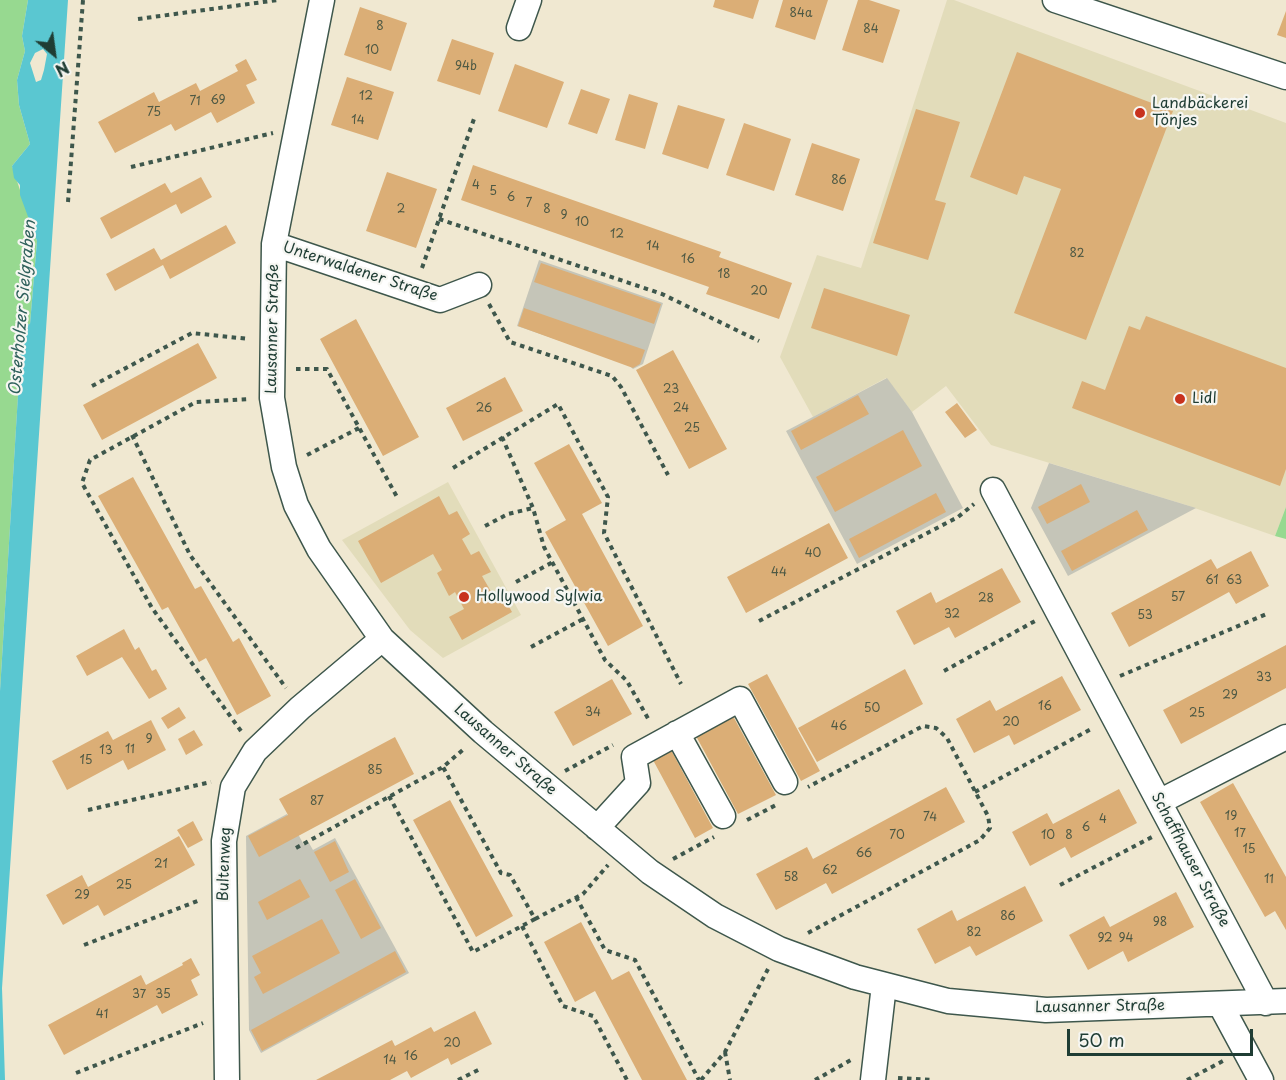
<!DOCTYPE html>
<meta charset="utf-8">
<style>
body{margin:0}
#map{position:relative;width:1286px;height:1080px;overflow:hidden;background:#f0e8d1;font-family:"Playpen Sans",sans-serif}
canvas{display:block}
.north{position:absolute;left:24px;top:24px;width:60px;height:60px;-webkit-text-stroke:4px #f6f6f2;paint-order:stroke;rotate:151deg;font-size:16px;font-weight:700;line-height:24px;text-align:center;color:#1f3d34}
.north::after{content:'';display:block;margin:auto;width:21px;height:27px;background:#1f3d34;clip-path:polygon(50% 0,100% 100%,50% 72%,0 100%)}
.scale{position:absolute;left:1067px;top:1029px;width:186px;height:27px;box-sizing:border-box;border:3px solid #1f3d34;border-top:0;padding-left:8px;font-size:18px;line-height:21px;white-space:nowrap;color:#1f3d34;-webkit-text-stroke:4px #f6f6f2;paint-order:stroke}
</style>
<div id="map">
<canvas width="1286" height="1080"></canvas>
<div class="north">N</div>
<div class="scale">50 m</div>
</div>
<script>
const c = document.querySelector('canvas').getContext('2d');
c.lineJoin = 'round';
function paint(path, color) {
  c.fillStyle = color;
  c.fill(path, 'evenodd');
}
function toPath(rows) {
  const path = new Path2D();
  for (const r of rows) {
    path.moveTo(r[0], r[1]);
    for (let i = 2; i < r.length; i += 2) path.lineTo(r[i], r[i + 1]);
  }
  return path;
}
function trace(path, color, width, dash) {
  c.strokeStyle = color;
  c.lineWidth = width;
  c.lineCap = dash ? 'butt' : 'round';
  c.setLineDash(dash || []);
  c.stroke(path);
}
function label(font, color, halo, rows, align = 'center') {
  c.font = font + ' "Playpen Sans",sans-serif';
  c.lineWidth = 4.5;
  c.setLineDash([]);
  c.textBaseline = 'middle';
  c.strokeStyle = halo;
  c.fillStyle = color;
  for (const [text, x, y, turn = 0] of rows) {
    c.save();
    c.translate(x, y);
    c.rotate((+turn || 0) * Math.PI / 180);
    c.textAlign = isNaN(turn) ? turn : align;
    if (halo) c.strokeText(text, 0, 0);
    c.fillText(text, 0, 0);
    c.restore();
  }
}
const built = toPath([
 [947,0,954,0,1286,123,1286,507,1275,536,1186,505,991,445,946,386,912,412,886,378,813,417,780,357,817,255,861,268],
 [448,482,521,615,443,658,410,630,342,540]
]);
const industrial = toPath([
 [539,260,663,303,643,364,633,369,628,364,517,326],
 [887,378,912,412,963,508,857,564,786,431],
 [1049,463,1196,508,1068,576,1031,508],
 [287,814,304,845,309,843,313,850,335,838,409,973,261,1053,249,1030,246,836]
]);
const green = toPath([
 [0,0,28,0,22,36,25,51,17,80,19,105,30,144,12,166,37,241,30,324,22,330,0,691],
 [1286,507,1286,539,1275,536]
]);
const water = toPath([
 [28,0,68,0,2,988,5,1080,0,1080,0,691,22,329,23,325,30,324,37,241,20,195,20,185,14,178,12,166,30,144,19,105,17,80,25,51,22,36],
 [43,49,47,54,44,70,41,80,36,82,30,63,35,53]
]);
const building = toPath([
 [715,0,759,0,753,19,713,7],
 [783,0,828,0,815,40,775,27],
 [858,0,869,0,900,10,883,63,842,50],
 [360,7,407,23,391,71,344,55],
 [1286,11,1286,38,1277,35],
 [452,39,494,53,480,95,437,81],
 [1017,52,1173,111,1086,340,1014,313,1061,189,1024,176,1017,195,970,177],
 [246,59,257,80,246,85,255,103,217,123,211,112,175,131,171,124,115,153,98,122,154,92,159,102,196,83,200,91,238,71,235,65],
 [515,64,564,82,547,128,498,111],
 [347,77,394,92,378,140,331,125],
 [581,89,610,99,597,134,568,124],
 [629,94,658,103,645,149,615,140],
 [678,105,725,119,708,169,662,154],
 [916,109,960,122,935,200,946,203,928,260,873,243],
 [744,123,791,139,774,191,726,175],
 [812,143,860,159,843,211,795,195],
 [473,165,721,252,719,257,792,283,779,319,706,294,709,287,461,200],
 [387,172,437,189,416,248,366,231],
 [201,177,212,197,181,214,176,204,111,239,100,218,165,183,171,193],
 [226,225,236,243,170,279,163,265,115,291,106,274,154,248,161,260],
 [541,263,661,304,654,324,534,282],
 [824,288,910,315,897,356,811,328],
 [524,308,645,350,640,364,633,368,518,326],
 [1146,316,1286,368,1286,469,1280,486,1072,408,1082,381,1105,390,1129,326,1140,330],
 [356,319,419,437,383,456,320,339],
 [198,343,217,378,102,440,83,405],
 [673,350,727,449,689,469,636,370],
 [505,377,523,411,463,441,446,408],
 [858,395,869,414,801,450,791,431],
 [957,403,977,430,965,438,945,412],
 [903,430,922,466,835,512,816,477],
 [569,444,602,503,582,514,643,626,608,646,545,532,566,520,534,463],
 [133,477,195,589,201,586,233,642,239,638,271,696,237,715,206,658,199,662,168,607,162,610,98,496],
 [1081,484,1090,502,1047,524,1038,507],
 [936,493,946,512,859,558,849,539],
 [439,496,449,515,457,511,470,534,462,539,471,555,479,551,491,572,482,576,493,595,500,591,512,612,462,640,449,617,464,609,455,592,449,596,437,573,442,570,433,554,381,583,358,541],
 [1137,510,1148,530,1072,571,1061,551],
 [829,523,848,558,746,613,727,577],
 [1251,551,1269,586,1236,604,1229,592,1129,647,1111,613,1211,559,1217,569],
 [1002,568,1021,602,955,638,949,627,914,645,896,611,931,592,936,603],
 [124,629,135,650,139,647,152,671,156,669,167,689,149,699,122,657,87,676,76,656],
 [1286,645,1286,688,1181,744,1163,710],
 [905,669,923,704,817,762,798,728],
 [767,674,820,771,801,781,748,684],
 [1062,676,1081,710,1014,745,1009,735,974,753,956,719,990,700,996,711],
 [612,679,632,714,573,746,554,712],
 [179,707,186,718,168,729,161,718],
 [733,716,776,795,738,814,696,736],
 [151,720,166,750,128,770,123,760,67,790,52,761,108,731,113,740],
 [194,730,203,745,186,755,178,739],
 [395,737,414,774,259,857,248,836,288,815,279,799],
 [671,750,713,828,695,838,653,760],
 [1233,783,1286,877,1286,930,1275,911,1265,917,1200,802],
 [946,787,965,822,832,894,826,883,776,910,756,874,807,847,813,859],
 [1119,789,1137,823,1071,858,1065,847,1030,866,1012,832,1047,813,1053,824],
 [450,800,513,916,476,937,413,820],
 [193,821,203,840,188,848,177,830],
 [179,836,195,865,104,916,98,905,63,925,46,895,82,875,88,887],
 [335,841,349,872,330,882,314,852],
 [300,879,310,897,267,920,258,902],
 [355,879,381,928,361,939,335,890],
 [1025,886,1043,921,976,956,970,946,935,964,917,929,952,910,957,921],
 [1176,892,1194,927,1128,962,1123,951,1088,970,1069,935,1104,916,1110,927],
 [322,919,340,953,263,994,254,977,261,973,252,956],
 [581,922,612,980,629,971,687,1080,642,1080,595,991,575,1002,544,942],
 [395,951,406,972,262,1051,251,1030],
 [191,958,200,975,191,980,198,995,162,1014,157,1005,64,1055,48,1025,141,975,146,985,183,965,182,963],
 [475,1011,492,1044,451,1065,448,1058,411,1078,407,1071,390,1080,316,1080,392,1040,395,1046,431,1027,434,1032]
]);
const path = toPath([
 [138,19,278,0],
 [131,167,273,133],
 [68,202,83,0],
 [439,219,662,294,759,341],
 [422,268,475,116],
 [489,304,510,342,612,376,621,387,668,475],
 [296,369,327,369,397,497],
 [92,386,192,333,249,339],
 [132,435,190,555,286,688],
 [502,437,533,508,544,547,605,660,627,681,650,722],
 [307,455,359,428],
 [453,468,558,404,608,497,604,533,681,684],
 [485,526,508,514,533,508],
 [516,582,553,562],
 [759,621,958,517,974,504],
 [531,647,583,619],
 [944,671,1035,621],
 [1120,676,1269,613],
 [241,731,152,608,82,483,90,460,196,402,249,399],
 [565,771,613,745],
 [975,792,1093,728],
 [389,796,473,952,535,919,510,875,501,873,443,767],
 [88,810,211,782],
 [747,820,778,804],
 [296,848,443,767,465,748],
 [673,859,714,837],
 [1060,885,1152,837],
 [576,897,605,950,635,960,699,1080],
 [535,919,583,894,608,865],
 [522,926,563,1006,593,1016,627,1080],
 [808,933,980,840,990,828,988,816,947,738,936,728,923,726,808,787],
 [84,945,200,900],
 [725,1052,730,1080],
 [76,1073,203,1023],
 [898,1078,933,1080],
 [458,1080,482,1068],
 [701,1080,725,1052,768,969],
 [815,1080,851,1060],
 [1187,1080,1223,1061]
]);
const minor = toPath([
 [322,0,274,244,272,398,284,467,296,505,319,549,382,639,483,732,650,872,715,916,779,949,855,977,948,1001,1046,1010,1286,1001],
 [1055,0,1286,77],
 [519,28,529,0],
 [274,244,440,300,479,285],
 [993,490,1266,1003],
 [677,733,723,816],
 [1159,802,1286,737],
 [597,828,638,783,634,757,740,699,785,782],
 [1220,1004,1261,1080],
 [227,1080,224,841,233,787,255,751,300,708,382,639],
 [873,1080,884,985]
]);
const markers = [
 [1140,113,6,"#c8321e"],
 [1180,399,6,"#c8321e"],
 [464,597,6,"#c8321e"]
];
const numberNames = [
 ["84a",801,14],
 ["8",380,27],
 ["84",871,30],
 ["10",372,51],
 ["94b",466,67],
 ["12",366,97],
 ["69",218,101],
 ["71",195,102],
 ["75",154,113],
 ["14",358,121],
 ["86",839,181],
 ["4",476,186],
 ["5",493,192],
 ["6",511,198],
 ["7",529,204],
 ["2",401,210],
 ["8",547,210],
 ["9",564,216],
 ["10",582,223],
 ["12",617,235],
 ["14",653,247],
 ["82",1077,254],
 ["16",688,260],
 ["18",724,275],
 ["20",759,292],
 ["23",671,390],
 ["26",484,409],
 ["24",681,409],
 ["25",692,429],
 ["40",813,554],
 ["44",779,573],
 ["61",1212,581],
 ["63",1234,581],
 ["57",1178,598],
 ["28",986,599],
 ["32",952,615],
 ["53",1145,616],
 ["33",1264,678],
 ["29",1230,696],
 ["16",1045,707],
 ["50",872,709],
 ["34",593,713],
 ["25",1197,714],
 ["20",1011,723],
 ["46",839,727],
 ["9",149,740],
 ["11",130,750],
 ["13",106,751],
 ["15",86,761],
 ["85",375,771],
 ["87",317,802],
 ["19",1231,817],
 ["74",930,818],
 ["4",1103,820],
 ["6",1086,828],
 ["17",1240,834],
 ["70",897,836],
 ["10",1048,836],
 ["8",1069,836],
 ["15",1249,850],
 ["66",864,854],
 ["21",161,865],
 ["62",830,871],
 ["58",791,878],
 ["11",1269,880],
 ["25",124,886],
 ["29",82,896],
 ["86",1008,917],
 ["98",1160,923],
 ["82",974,933],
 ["92",1105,939],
 ["94",1126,939],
 ["37",139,995],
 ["35",163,995],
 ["41",102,1015],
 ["20",452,1044],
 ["16",411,1057],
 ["14",390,1061]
];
const poiNames = [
 ["Landbäckerei",1152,104],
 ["Tönjes",1152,121],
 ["Lidl",1192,399],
 ["Hollywood Sylwia",476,597]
];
const streetNames = [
 ["Unterwaldener Straße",360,272,18],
 ["Lausanner Straße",273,329,-89],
 ["Lausanner Straße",505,750,41],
 ["Schaffhauser Straße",1190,860,62],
 ["Bultenweg",225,864,-88],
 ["Lausanner Straße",1100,1007,-1]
];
const waterNames = [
 ["Osterholzer Sielgraben",23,308,-85]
];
paint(built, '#e2dcba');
paint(industrial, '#c5c5b8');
paint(green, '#97d990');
paint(water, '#5ac7d1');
paint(building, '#dbae76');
trace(minor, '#3e574c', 27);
trace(path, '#3e574c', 4, [4.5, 4.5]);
trace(minor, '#fff', 24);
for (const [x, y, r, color] of markers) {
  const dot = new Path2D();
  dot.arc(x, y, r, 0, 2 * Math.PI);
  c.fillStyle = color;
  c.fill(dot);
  trace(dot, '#f6f6f2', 2);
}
label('12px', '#4e5944', null, numberNames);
label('15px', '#1f3d34', '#f6f6f2', poiNames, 'left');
label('15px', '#1f3d34', '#f6f6f2', streetNames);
label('italic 16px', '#2e605b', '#f6f6f2', waterNames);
</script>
